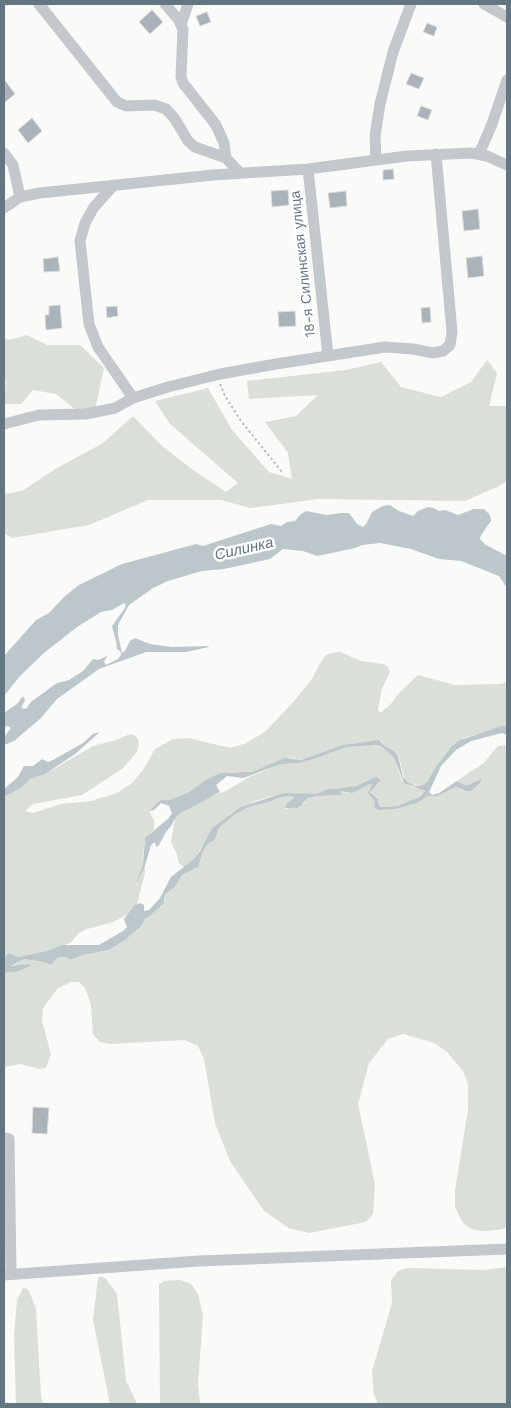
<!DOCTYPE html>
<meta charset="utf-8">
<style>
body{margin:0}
#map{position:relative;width:511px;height:1408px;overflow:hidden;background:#fafaf8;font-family:"Work Sans",sans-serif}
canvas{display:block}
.frame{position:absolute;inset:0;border:5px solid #657683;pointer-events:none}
</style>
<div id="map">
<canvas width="511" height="1408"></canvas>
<div class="frame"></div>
</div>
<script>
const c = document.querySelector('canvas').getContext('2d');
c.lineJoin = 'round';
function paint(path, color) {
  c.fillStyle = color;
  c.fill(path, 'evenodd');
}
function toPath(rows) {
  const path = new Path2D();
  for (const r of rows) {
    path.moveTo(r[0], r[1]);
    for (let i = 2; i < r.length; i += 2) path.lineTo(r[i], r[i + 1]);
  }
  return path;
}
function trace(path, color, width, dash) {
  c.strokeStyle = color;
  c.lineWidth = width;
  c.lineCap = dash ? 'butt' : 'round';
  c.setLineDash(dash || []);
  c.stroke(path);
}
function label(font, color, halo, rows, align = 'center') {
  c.font = font + ' "Work Sans",sans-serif';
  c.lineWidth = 5;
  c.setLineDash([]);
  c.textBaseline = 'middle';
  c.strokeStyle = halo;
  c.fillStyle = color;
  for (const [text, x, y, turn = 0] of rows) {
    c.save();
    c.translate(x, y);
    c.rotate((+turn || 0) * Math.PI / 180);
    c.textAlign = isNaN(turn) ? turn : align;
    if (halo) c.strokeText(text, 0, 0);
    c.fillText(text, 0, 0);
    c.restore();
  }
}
const green = toPath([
 [27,335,47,345,80,345,104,368,95,410,76,410,56,394,33,390,21,404,4,404,6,381,4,380,4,338,9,340],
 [487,360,497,373,489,406,507,406,507,481,499,486,465,501,319,499,250,508,221,500,148,500,89,525,12,538,4,533,4,494,22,491,57,468,103,443,133,416,161,445,193,470,226,492,238,483,170,424,155,401,208,388,232,430,269,472,292,479,288,453,265,422,296,416,318,395,249,399,247,381,346,370,381,362,401,387,441,397,471,382],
 [340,652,361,661,384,664,388,667,390,672,382,688,378,710,380,713,389,706,401,691,418,675,455,685,500,684,507,682,507,726,463,738,435,768,427,782,420,786,409,784,405,781,399,757,394,751,385,746,380,740,343,745,301,760,291,758,252,772,242,773,230,772,204,781,189,792,170,800,160,800,149,811,154,820,154,829,144,842,143,864,135,886,137,885,139,877,145,866,145,873,137,904,128,914,113,922,87,929,79,933,70,943,47,951,18,957,10,953,4,957,4,797,21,788,30,779,45,774,93,746,116,740,130,734,134,735,138,739,139,744,137,752,122,769,82,795,33,804,25,811,33,813,61,804,91,801,117,793,132,783,143,770,155,749,173,739,189,738,230,748,244,744,265,732,295,700,312,679,319,665,326,655,331,653],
 [371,745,382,747,394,758,402,781,414,788,424,789,424,793,421,796,398,806,380,807,377,803,378,799,370,791,380,782,380,779,377,778,356,786,334,789,328,789,316,794,283,794,272,796,255,801,212,828,208,837,194,859,184,867,179,863,176,852,171,842,175,819,179,814,209,797,226,791,249,777,281,764,300,763,317,758,347,747],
 [507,745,507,1226,503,1229,487,1231,474,1230,465,1225,460,1218,455,1206,455,1191,468,1109,468,1084,463,1071,447,1052,434,1043,403,1034,388,1039,369,1063,358,1104,375,1184,373,1214,366,1222,309,1233,289,1228,264,1211,230,1161,215,1123,204,1059,198,1046,184,1040,111,1044,100,1042,93,1034,91,1005,85,988,79,982,71,982,58,988,43,1008,42,1021,51,1054,46,1068,39,1069,21,1064,4,1067,4,973,16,972,30,964,11,967,24,959,44,962,51,965,58,957,66,957,70,960,83,955,109,950,125,940,145,919,150,916,165,902,165,894,175,887,182,875,198,867,203,851,208,844,215,840,219,828,234,815,249,807,268,802,282,797,292,796,294,798,285,805,285,808,287,809,304,804,307,798,319,796,342,795,340,791,350,793,370,784,372,785,369,790,375,801,375,808,378,810,417,803,428,796,437,796,456,787,463,791,468,786,464,786,457,781,471,771,483,764,498,746],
 [507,1267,507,1404,378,1404,374,1394,372,1371,392,1303,391,1280,398,1271,406,1268,485,1270],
 [101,1276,106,1279,117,1294,126,1380,137,1404,110,1404,93,1320,98,1278],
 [180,1280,191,1284,198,1294,203,1316,198,1384,200,1404,160,1404,159,1284,164,1281],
 [23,1288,27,1289,30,1293,36,1309,41,1396,43,1404,16,1404,14,1335,17,1300]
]);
const water = toPath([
 [390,505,399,511,413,516,418,511,428,507,434,508,439,511,445,510,458,515,474,509,484,509,490,515,491,521,481,535,480,539,486,545,507,556,507,588,499,576,461,561,439,559,411,549,380,543,362,545,355,548,317,556,303,551,283,549,270,559,224,569,202,571,168,581,153,588,129,605,118,625,118,635,122,653,125,651,130,641,135,638,150,644,172,647,208,646,209,647,186,652,146,652,99,669,57,699,41,718,14,741,4,745,4,737,11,728,8,726,4,727,4,713,17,704,23,696,25,700,21,708,26,709,31,702,57,683,69,680,83,671,93,659,98,660,107,656,104,662,106,665,118,659,121,655,121,652,117,649,116,641,112,626,125,608,126,605,124,603,112,610,101,612,77,627,44,653,20,676,4,696,4,656,36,620,49,613,64,597,79,585,122,564,196,544,203,546,271,524,281,526,287,522,295,521,301,514,306,511,327,515,341,513,349,513,357,524,363,527,366,524,372,512,383,506],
 [502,726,507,726,507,735,502,733,471,741,456,750,441,766,429,792,432,795,439,793,457,781,466,786,482,779,480,783,471,791,465,791,456,787,437,796,428,796,417,803,395,809,378,810,374,807,375,801,368,793,372,785,370,784,352,793,340,791,342,795,319,796,307,798,302,805,297,808,285,808,286,804,294,798,292,796,282,797,268,802,249,807,234,815,219,828,215,840,208,844,203,851,198,867,182,875,175,887,165,894,164,903,150,916,145,919,142,925,125,940,109,950,83,955,70,960,66,957,58,957,51,965,44,962,24,959,11,966,30,964,30,966,16,972,4,973,4,957,9,953,18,957,47,951,62,945,99,945,123,931,127,927,124,919,135,905,140,903,144,905,144,911,149,910,160,898,171,877,194,859,200,851,212,828,241,807,283,793,316,794,328,789,334,789,356,786,376,777,381,780,370,792,378,799,378,804,381,807,398,806,421,796,425,791,404,783,394,758,382,747,376,745,347,747,317,758,300,763,281,764,243,778,227,776,216,785,220,792,179,814,174,820,171,826,166,832,159,845,156,847,155,842,151,845,145,866,134,889,143,864,145,838,169,818,172,813,169,806,161,803,154,810,149,811,160,800,170,800,189,792,204,781,220,773,252,772,285,758,301,760,343,745,379,740,385,746,394,751,398,756,403,777,407,782,415,786,420,786,427,782,435,768,452,746,460,740],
 [100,732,75,754,45,774,30,779,21,788,4,797,4,789,18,777,24,766,33,766,42,759,48,762,53,760,83,743,93,734]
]);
const building = toPath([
 [152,10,163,22,150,34,139,22,152,10],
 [207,12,211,22,200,26,196,16,207,12],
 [427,23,437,27,434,36,423,32,427,23],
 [411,73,424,78,419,89,406,84,411,73],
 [4,79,15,94,4,103,4,79],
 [421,106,432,110,428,120,417,116,421,106],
 [32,118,42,131,28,143,18,130,32,118],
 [393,169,394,179,383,180,383,170,393,169],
 [288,190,289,205,272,207,271,191,288,190],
 [346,191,347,206,330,208,328,193,346,191],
 [478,209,480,229,464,231,462,211,478,209],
 [482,256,484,276,468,278,466,258,482,256],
 [58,257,60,271,44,272,43,259,58,257],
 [60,305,62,328,46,330,45,315,49,315,49,306,60,305],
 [117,306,118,316,107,318,106,307,117,306],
 [430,307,431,322,422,323,421,308,430,307],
 [295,311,296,326,279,327,278,312,295,311],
 [33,1107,49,1108,47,1134,32,1133,33,1107]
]);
const path = toPath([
 [220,384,225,396,241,421,282,472]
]);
const minor = toPath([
 [39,4,117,102,126,106,154,105,166,109,175,119,188,141,195,147,226,158],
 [165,4,178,19,183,29,181,77,183,83,216,125,224,143,226,158,240,173],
 [484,4,507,17],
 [181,25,188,4],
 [4,153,13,165,20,197],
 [479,154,492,124,507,80],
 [376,160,375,136,380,104,393,52,411,4],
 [308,169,328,356],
 [114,185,94,207,85,223,80,241,89,324,98,347,133,398],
 [4,208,20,197,40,193,213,175,308,169,407,156,471,153,487,156,507,165],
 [4,424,39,415,86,414,115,408,133,398,168,387,220,374,276,364,385,347,413,349,433,353,443,351,450,345,452,332,436,154],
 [4,1138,9,1139,11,1274],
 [4,1275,199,1261,507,1249]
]);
const streetNames = [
 ["18-я Силинская улица",303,264,-96]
];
const waterNames = [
 ["Силинка",244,549,-13]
];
paint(green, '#dadfd7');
paint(water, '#bbc7cb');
paint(building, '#aab3b9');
trace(building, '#dcdcda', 1);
trace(path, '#bbbfc2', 2, [2.5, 2.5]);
trace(minor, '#c3c8cc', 11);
label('14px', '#657683', '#fff', streetNames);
label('italic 15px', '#60757c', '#fff', waterNames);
</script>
